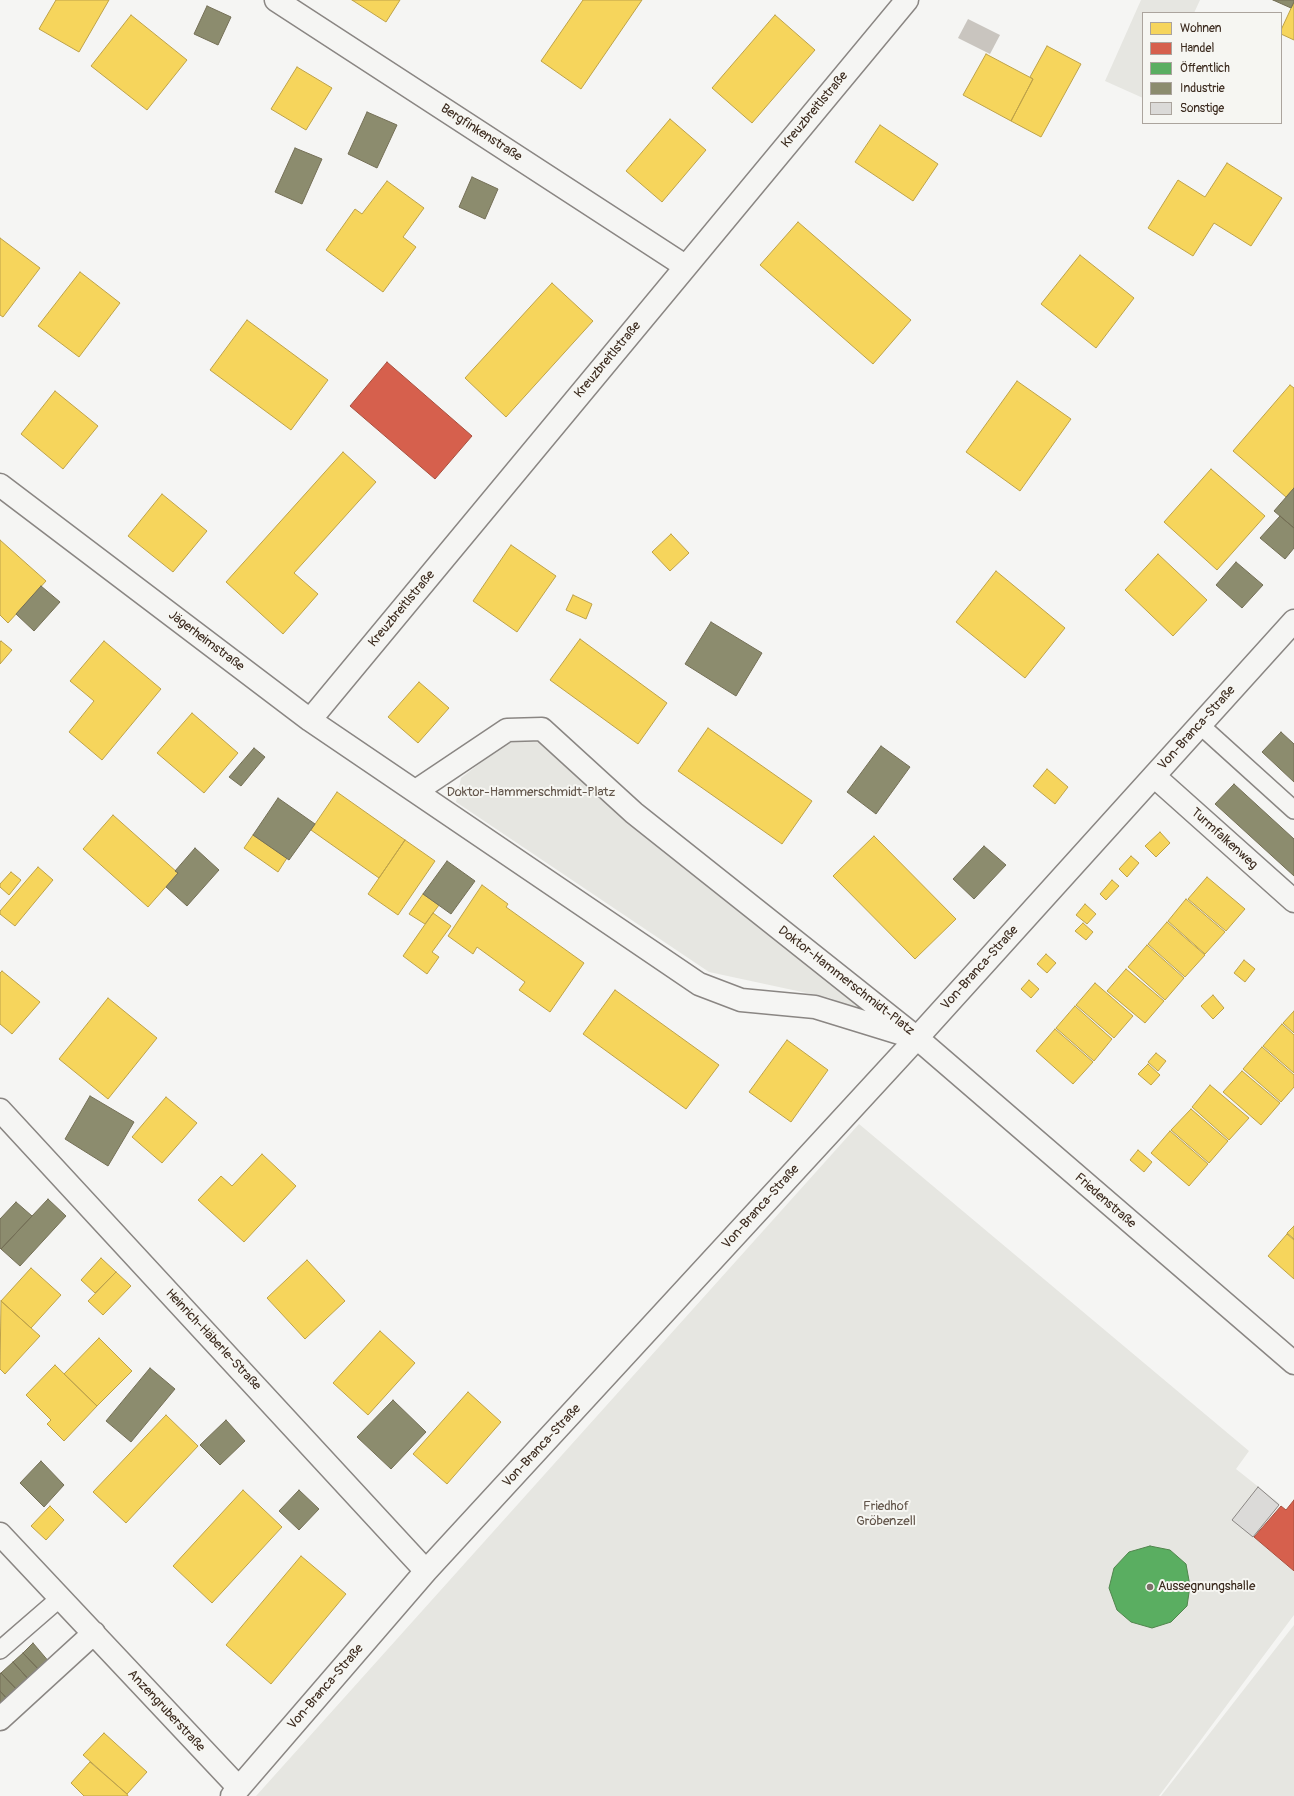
<!DOCTYPE html>
<meta charset="utf-8">
<style>
body{margin:0}
#map{position:relative;width:1294px;height:1796px;overflow:hidden;background:#f5f5f3;font-family:Pangolin,sans-serif}
canvas{display:block}
.legend{position:absolute;left:1142px;top:12px;width:140px;height:112px;box-sizing:border-box;background:#f6f6f2;border:1px solid #aba49d;margin:0;padding:5px 7px;list-style:none;font-size:12px;color:#3b2a1e}
.legend li{display:flex;align-items:center;gap:8px;height:20px}
.legend b{width:20px;border:1px solid #aba49d}
</style>
<div id="map">
<canvas width="1294" height="1796"></canvas>
<ul class="legend">
<li><b style="height:11px;background:#f6d55c"></b>Wohnen</li>
<li><b style="height:11px;background:#d6604d"></b>Handel</li>
<li><b style="height:11px;background:#5aae61"></b>Öffentlich</li>
<li><b style="height:11px;background:#8c8c6e"></b>Industrie</li>
<li><b style="height:11px;background:#dbdad8"></b>Sonstige</li>
</ul>
</div>
<script>
const c = document.querySelector('canvas').getContext('2d');
c.lineJoin = 'round';
function paint(path, color) {
  c.fillStyle = color;
  c.fill(path, 'evenodd');
}
function toPath(rows) {
  const path = new Path2D();
  for (const r of rows) {
    path.moveTo(r[0], r[1]);
    for (let i = 2; i < r.length; i += 2) path.lineTo(r[i], r[i + 1]);
  }
  return path;
}
function trace(path, color, width, dash) {
  c.strokeStyle = color;
  c.lineWidth = width;
  c.lineCap = dash ? 'butt' : 'round';
  c.setLineDash(dash || []);
  c.stroke(path);
}
function label(font, color, halo, rows, align = 'center') {
  c.font = font + ' Pangolin,sans-serif';
  c.lineWidth = 4;
  c.setLineDash([]);
  c.textBaseline = 'middle';
  c.strokeStyle = halo;
  c.fillStyle = color;
  for (const [text, x, y, turn = 0] of rows) {
    c.save();
    c.translate(x, y);
    c.rotate((+turn || 0) * Math.PI / 180);
    c.textAlign = isNaN(turn) ? turn : align;
    if (halo) c.strokeText(text, 0, 0);
    c.fillText(text, 0, 0);
    c.restore();
  }
}
const green = toPath([
 [1141,0,1200,0,1194,13,1143,13,1143,98,1105,81],
 [511,739,548,743,898,1028,830,998,709,972,456,802,461,778],
 [859,1124,1249,1451,1236,1469,1280,1504,1254,1537,1294,1572,1294,1615,1159,1796,256,1796],
 [1294,1625,1294,1796,1161,1796]
]);
const water = toPath([
 [968,19,1000,35,990,54,958,38]
]);
const homes = toPath([
 [56,0,109,0,79,52,39,29,56,0],
 [352,0,400,0,386,22,352,0],
 [583,0,642,0,581,89,541,61,583,0],
 [1294,2,1294,40,1281,34,1281,30,1294,2],
 [131,15,187,60,147,110,91,66,131,15],
 [775,15,815,50,752,123,712,88,775,15],
 [1047,46,1081,64,1041,137,1011,121,1033,79,1030,77,1047,46],
 [986,54,1033,79,1011,121,963,95,986,54],
 [297,67,332,88,306,130,271,109,297,67],
 [670,119,706,150,662,202,626,171,670,119],
 [880,125,938,164,913,201,855,162,880,125],
 [1227,163,1282,198,1251,246,1214,223,1193,256,1148,228,1178,180,1205,197,1227,163],
 [387,181,424,208,403,237,416,247,383,292,326,250,355,209,362,214,387,181],
 [798,222,911,320,873,364,760,265,798,222],
 [0,238,40,268,3,317,0,315,0,238],
 [1080,255,1134,298,1096,348,1041,304,1080,255],
 [80,272,120,303,79,357,38,326,80,272],
 [552,283,593,321,506,417,465,378,552,283],
 [247,320,328,380,291,430,210,370,247,320],
 [1017,381,1071,419,1020,491,966,452,1017,381],
 [1290,385,1294,388,1294,488,1286,497,1233,451,1290,385],
 [55,391,98,426,63,469,21,434,55,391],
 [343,452,376,482,294,573,318,594,283,634,226,582,343,452],
 [1211,469,1265,516,1217,570,1164,522,1211,469],
 [162,494,207,531,173,572,128,536,162,494],
 [671,534,689,553,670,571,652,552,671,534],
 [0,540,46,581,8,623,0,615,0,540],
 [511,545,556,576,517,632,473,601,511,545],
 [1158,554,1207,600,1173,636,1125,590,1158,554],
 [996,571,1065,628,1025,678,956,622,996,571],
 [573,595,592,604,586,619,566,610,573,595],
 [580,639,667,703,638,744,550,680,580,639],
 [1,641,12,650,0,664,0,642,1,641],
 [104,641,161,689,102,760,69,732,94,701,70,681,104,641],
 [419,682,449,708,418,743,388,717,419,682],
 [192,713,238,753,204,793,157,753,192,713],
 [708,728,812,801,782,844,678,771,708,728],
 [1047,769,1068,787,1055,804,1033,786,1047,769],
 [337,792,405,840,379,878,311,830,337,792],
 [113,815,178,873,148,907,83,849,113,815],
 [1160,832,1170,843,1156,857,1145,846,1160,832],
 [253,835,287,858,278,872,244,848,253,835],
 [874,836,956,919,915,959,833,876,874,836],
 [405,840,435,861,398,915,368,894,405,840],
 [1131,856,1139,863,1127,877,1119,869,1131,856],
 [38,867,53,880,15,926,0,914,0,911,38,867],
 [11,872,21,880,9,895,0,887,0,884,11,872],
 [1207,877,1245,909,1226,931,1188,899,1207,877],
 [1112,880,1119,886,1106,900,1100,894,1112,880],
 [482,885,508,904,506,907,584,963,550,1012,519,990,525,982,477,947,473,954,448,936,482,885],
 [423,894,439,905,425,924,409,914,423,894],
 [1186,899,1225,932,1205,954,1168,921,1186,899],
 [1085,904,1096,914,1087,924,1076,915,1085,904],
 [433,913,451,926,432,952,439,957,427,974,403,956,433,913],
 [1167,922,1205,955,1185,977,1148,944,1167,922],
 [1083,923,1093,932,1086,940,1075,931,1083,923],
 [1147,945,1184,978,1165,1000,1128,967,1147,945],
 [1046,954,1056,963,1047,973,1037,964,1046,954],
 [1244,960,1255,969,1245,982,1234,973,1244,960],
 [1126,969,1164,1001,1145,1023,1107,991,1126,969],
 [2,971,40,1002,12,1034,0,1024,0,973,2,971],
 [1029,980,1039,989,1031,998,1021,989,1029,980],
 [1095,983,1133,1016,1114,1038,1076,1005,1095,983],
 [615,990,719,1065,686,1109,583,1034,615,990],
 [1213,995,1224,1008,1213,1019,1201,1006,1213,995],
 [108,998,157,1038,108,1099,59,1059,108,998],
 [1075,1006,1112,1039,1094,1061,1056,1028,1075,1006],
 [1294,1011,1294,1033,1283,1023,1294,1011],
 [1282,1024,1294,1035,1294,1073,1263,1046,1282,1024],
 [1055,1029,1093,1062,1073,1084,1036,1051,1055,1029],
 [787,1040,828,1070,791,1122,749,1092,787,1040],
 [1262,1047,1294,1075,1294,1087,1281,1102,1243,1069,1262,1047],
 [1156,1053,1166,1061,1158,1071,1148,1062,1156,1053],
 [1148,1064,1160,1075,1151,1085,1138,1074,1148,1064],
 [1242,1071,1280,1103,1261,1125,1223,1092,1242,1071],
 [1210,1085,1249,1118,1229,1140,1192,1107,1210,1085],
 [166,1097,197,1123,162,1163,132,1137,166,1097],
 [1191,1109,1228,1141,1209,1163,1171,1130,1191,1109],
 [1170,1131,1208,1164,1189,1186,1151,1153,1170,1131],
 [1138,1150,1152,1162,1144,1172,1130,1160,1138,1150],
 [262,1154,296,1186,244,1242,198,1200,221,1176,232,1186,262,1154],
 [1294,1226,1294,1239,1287,1233,1294,1226],
 [1287,1234,1294,1240,1294,1279,1268,1256,1287,1234],
 [101,1258,116,1272,95,1293,81,1280,101,1258],
 [307,1260,345,1301,305,1339,267,1298,307,1260],
 [31,1268,61,1295,31,1328,1,1301,31,1268],
 [116,1272,131,1286,103,1315,88,1301,116,1272],
 [1,1301,40,1336,5,1374,0,1369,1,1301],
 [380,1331,415,1363,368,1415,333,1383,380,1331],
 [99,1338,132,1371,97,1406,64,1374,99,1338],
 [55,1365,97,1406,64,1441,47,1424,51,1420,26,1395,55,1365],
 [468,1392,501,1422,447,1484,413,1454,468,1392],
 [166,1415,198,1446,126,1523,93,1492,166,1415],
 [243,1490,282,1527,212,1603,173,1566,243,1490],
 [50,1506,64,1520,46,1540,31,1526,50,1506],
 [301,1556,346,1594,271,1684,226,1645,301,1556],
 [104,1733,147,1772,127,1794,83,1755,104,1733],
 [90,1762,127,1794,128,1796,84,1796,71,1783,90,1762]
]);
const shops = toPath([
 [387,362,472,436,435,479,350,406,387,362],
 [1294,1500,1294,1571,1254,1537,1281,1506,1286,1510,1294,1500]
]);
const public = toPath([
 [1150,1546,1170,1550,1186,1564,1190,1586,1187,1606,1171,1622,1152,1628,1131,1622,1117,1610,1109,1588,1114,1568,1129,1552,1150,1546]
]);
const industry = toPath([
 [1273,0,1294,0,1294,2,1291,8,1273,0],
 [207,6,231,17,218,45,194,34,207,6],
 [367,112,397,125,377,168,348,154,367,112],
 [295,148,322,159,302,204,275,192,295,148],
 [472,177,498,189,485,219,459,207,472,177],
 [1294,488,1294,528,1274,511,1294,488],
 [1280,516,1294,528,1294,548,1285,559,1260,538,1280,516],
 [1236,562,1263,585,1242,608,1216,585,1236,562],
 [41,586,60,602,34,631,16,614,41,586],
 [711,622,762,653,736,696,685,664,711,622],
 [1281,732,1294,744,1294,782,1262,752,1281,732],
 [881,746,910,767,876,814,847,792,881,746],
 [254,748,265,757,241,786,229,777,254,748],
 [1234,784,1294,839,1294,876,1215,804,1234,784],
 [278,798,315,824,289,860,253,835,278,798],
 [984,846,1006,865,974,899,953,879,984,846],
 [195,848,219,870,187,906,166,887,178,873,175,871,195,848],
 [447,861,475,881,451,914,423,894,447,861],
 [90,1096,134,1122,108,1166,65,1139,90,1096],
 [48,1199,66,1216,20,1266,1,1249,48,1199],
 [16,1202,32,1216,1,1249,0,1248,0,1219,16,1202],
 [150,1368,175,1389,131,1442,106,1421,150,1368],
 [393,1400,426,1432,391,1469,357,1437,393,1400],
 [226,1420,245,1441,220,1465,200,1445,226,1420],
 [41,1461,64,1485,44,1507,20,1483,41,1461],
 [299,1490,319,1509,299,1530,279,1511,299,1490],
 [33,1643,50,1663,41,1672,23,1653,33,1643],
 [23,1653,41,1672,30,1681,13,1662,23,1653],
 [13,1662,30,1681,19,1692,1,1673,13,1662],
 [1,1673,19,1692,9,1701,0,1691,0,1674,1,1673],
 [0,1691,9,1701,0,1710,0,1691]
]);
const building = toPath([
 [1258,1487,1279,1505,1253,1537,1232,1520,1258,1487]
]);
const service = toPath([
 [1200,725,1294,810],
 [0,1650,60,1598]
]);
const minor = toPath([
 [276,0,685,266],
 [0,485,310,720,699,984,741,1000,815,1007,906,1035],
 [310,720,907,0],
 [1154,776,1294,901],
 [416,791,507,730,542,729,634,813,917,1038,1294,1363],
 [0,1110,426,1571],
 [0,1534,239,1788],
 [0,1719,94,1633],
 [232,1796,426,1571,917,1038,1294,621]
]);
const markers = [
 [1150,1587,4,"#7c7169"]
];
const streetNames = [
 ["Kreuzbreitlstraße",815,110,-50],
 ["Bergfinkenstraße",481,133,33],
 ["Kreuzbreitlstraße",608,360,-50],
 ["Kreuzbreitlstraße",402,609,-50],
 ["Jägerheimstraße",206,641,37],
 ["Von-Branca-Straße",1197,728,-48],
 ["Turmfalkenweg",1224,839,42],
 ["Von-Branca-Straße",980,968,-48],
 ["Doktor-Hammerschmidt-Platz",846,981,38],
 ["Friedenstraße",1105,1201,41],
 ["Von-Branca-Straße",761,1207,-48],
 ["Heinrich-Häberle-Straße",213,1340,47],
 ["Von-Branca-Straße",542,1446,-47],
 ["Von-Branca-Straße",326,1687,-49],
 ["Anzengruberstraße",166,1711,47]
];
const parkNames = [
 ["Doktor-Hammerschmidt-Platz",531,793],
 ["Friedhof",886,1507],
 ["Gröbenzell",886,1522]
];
const poiNames = [
 ["Aussegnungshalle",1158,1587]
];
paint(green, '#e6e6e1');
paint(water, '#c9c5bf');
paint(homes, '#f6d55c');
trace(homes, '#bea249', 1);
paint(shops, '#d6604d');
trace(shops, '#a8503f', 1);
paint(public, '#5aae61');
trace(public, '#51864d', 1);
paint(industry, '#8c8c6e');
trace(industry, '#746f56', 1);
paint(building, '#dbdad8');
trace(building, '#8a8683', 1);
trace(service, '#8a8683', 20);
trace(minor, '#8a8683', 25);
trace(service, '#f5f5f3', 17);
trace(minor, '#f5f5f3', 22);
for (const [x, y, r, color] of markers) {
  const dot = new Path2D();
  dot.arc(x, y, r, 0, 2 * Math.PI);
  c.fillStyle = color;
  c.fill(dot);
  trace(dot, '#f6f6f2', 1.5);
}
label('13px', '#3b2a1e', '#f6f6f2', streetNames);
label('13px', '#63564b', '#f6f6f2', parkNames);
label('13px', '#3b2a1e', '#f6f6f2', poiNames, 'left');
</script>
